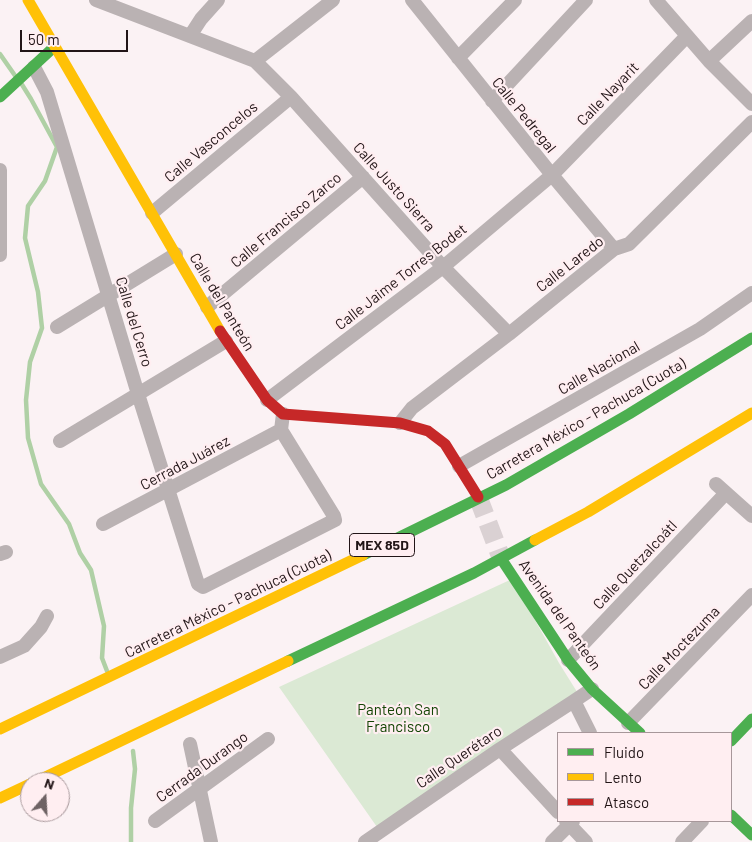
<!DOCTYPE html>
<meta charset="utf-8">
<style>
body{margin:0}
#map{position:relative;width:752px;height:842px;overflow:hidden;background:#fbf2f4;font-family:Barlow,sans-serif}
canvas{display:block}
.legend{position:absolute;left:557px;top:732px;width:175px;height:90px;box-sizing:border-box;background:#ffeef1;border:1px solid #a7979a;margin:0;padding:6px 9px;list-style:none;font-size:15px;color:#221517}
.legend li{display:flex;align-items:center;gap:10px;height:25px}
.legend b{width:25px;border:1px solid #a7979a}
.north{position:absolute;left:20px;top:772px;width:50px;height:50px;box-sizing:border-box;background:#ffeef1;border:1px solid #a7979a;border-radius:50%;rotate:19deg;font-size:14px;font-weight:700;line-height:20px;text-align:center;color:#221517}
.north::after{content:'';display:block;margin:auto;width:18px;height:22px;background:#6e6264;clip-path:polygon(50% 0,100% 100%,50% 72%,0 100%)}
.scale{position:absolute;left:20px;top:30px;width:108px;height:22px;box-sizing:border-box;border:2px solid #221517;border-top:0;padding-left:6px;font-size:15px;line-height:18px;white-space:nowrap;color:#221517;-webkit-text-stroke:4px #ffeef1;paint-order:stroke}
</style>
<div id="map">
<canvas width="752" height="842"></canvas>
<ul class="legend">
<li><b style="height:6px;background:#4caf50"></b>Fluido</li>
<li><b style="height:6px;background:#ffc107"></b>Lento</li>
<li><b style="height:6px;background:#c62828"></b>Atasco</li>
</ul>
<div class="north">N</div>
<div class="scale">50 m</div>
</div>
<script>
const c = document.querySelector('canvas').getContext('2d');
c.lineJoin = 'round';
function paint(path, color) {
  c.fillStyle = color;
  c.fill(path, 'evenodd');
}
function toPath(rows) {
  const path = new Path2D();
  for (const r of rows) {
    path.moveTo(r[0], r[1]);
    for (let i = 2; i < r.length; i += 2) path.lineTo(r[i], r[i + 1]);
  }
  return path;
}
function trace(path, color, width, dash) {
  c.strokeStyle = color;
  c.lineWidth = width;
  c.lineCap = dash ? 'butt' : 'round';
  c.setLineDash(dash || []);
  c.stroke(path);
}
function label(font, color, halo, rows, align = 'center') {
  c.font = font + ' Barlow,sans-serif';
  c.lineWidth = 4.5;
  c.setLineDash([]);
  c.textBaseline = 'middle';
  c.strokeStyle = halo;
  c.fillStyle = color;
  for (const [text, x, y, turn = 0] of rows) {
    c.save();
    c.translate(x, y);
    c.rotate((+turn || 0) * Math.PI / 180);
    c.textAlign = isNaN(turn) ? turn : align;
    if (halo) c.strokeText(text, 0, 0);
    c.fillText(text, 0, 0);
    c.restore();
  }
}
const green = toPath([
 [512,579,559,663,579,695,377,827,279,687]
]);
const stream = toPath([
 [0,54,16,77],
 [21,83,31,99,57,147,45,181,28,206,25,238,38,292,42,328,30,362,26,400,28,438,41,484,69,524,80,553,91,570,104,626,102,658,107,671],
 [131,842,131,808,135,769,133,751]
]);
const secondaryTunnel = toPath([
 [478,497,502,560]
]);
const street = toPath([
 [96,0,255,61,291,97,443,267,509,334],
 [412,0,552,175,614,249],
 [656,0,709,61,752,104],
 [190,36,201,19,218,0],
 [458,58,515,0],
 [255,61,333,0],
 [709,61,752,21],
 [34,67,47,92,138,394,198,584,203,587,335,520,334,516,281,430,283,414],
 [492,101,586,0],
 [0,170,0,255],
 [152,213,291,97],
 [207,307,363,177],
 [57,327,176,254],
 [267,400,443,267,552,175,687,36],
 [400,423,412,408,509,334,614,249,629,244,752,122],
 [60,441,226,341],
 [459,466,700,329,752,293],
 [716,484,752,516],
 [103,524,281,430],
 [0,554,6,552],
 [0,657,24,646,41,627,47,616],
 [568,660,726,493],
 [628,723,752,595],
 [590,733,574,701,592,689],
 [190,744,211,842],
 [500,749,558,812],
 [155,821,268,739],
 [566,821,586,842],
 [365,842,500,749,574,701],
 [552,842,573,821],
 [682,842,702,821]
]);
const fast = toPath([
 [0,97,54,47],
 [363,555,506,485,629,414,752,338],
 [502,560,568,660,592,689,640,733],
 [288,661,474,573,535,540],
 [731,741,752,719],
 [731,815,752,835]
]);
const slow = toPath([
 [28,0,220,331],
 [535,540,588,512,752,413],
 [0,729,363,555],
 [35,782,288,661],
 [0,798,30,784]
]);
const jam = toPath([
 [220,331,267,400,283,414,400,423,428,431,445,444,478,497]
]);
const shields = [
 [382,545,65]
];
const shieldNames = [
 ["MEX 85D",382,545]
];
const streetNames = [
 ["Calle Nayarit",608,94,-46],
 ["Calle Pedregal",524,115,51],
 ["Calle Vasconcelos",211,142,-40],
 ["Calle Justo Sierra",394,187,48],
 ["Calle Francisco Zarco",286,220,-40],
 ["Calle Laredo",570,264,-38],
 ["Calle Jaime Torres Bodet",401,277,-38],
 ["Calle del Panteón",222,302,59],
 ["Calle del Cerro",134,322,73],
 ["Calle Nacional",599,368,-30],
 ["Carretera México - Pachuca (Cuota)",586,419,-30],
 ["Cerrada Juárez",185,463,-28],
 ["Calle Quetzalcoátl",635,565,-47],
 ["Carretera México - Pachuca (Cuota)",228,604,-26],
 ["Avenida del Panteón",560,615,55],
 ["Calle Moctezuma",679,648,-46],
 ["Calle Querétaro",459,757,-34],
 ["Cerrada Durango",202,767,-36]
];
const parkNames = [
 ["Panteón San",398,710],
 ["Francisco",398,727]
];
paint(green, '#dbe9d4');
trace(stream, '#afd0a5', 4.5);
trace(secondaryTunnel, '#dad1d3', 19, [19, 9]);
trace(street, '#bab2b3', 14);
trace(fast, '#4caf50', 11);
trace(slow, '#ffc107', 11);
trace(jam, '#c62828', 11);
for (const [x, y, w] of shields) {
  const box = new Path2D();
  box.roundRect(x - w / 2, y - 11.5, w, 23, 4);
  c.fillStyle = '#ffeef1';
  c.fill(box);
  trace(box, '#221517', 1);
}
label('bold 14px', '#221517', null, shieldNames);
label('15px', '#221517', '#ffeef1', streetNames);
label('15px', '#134504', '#ffeef1', parkNames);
</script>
